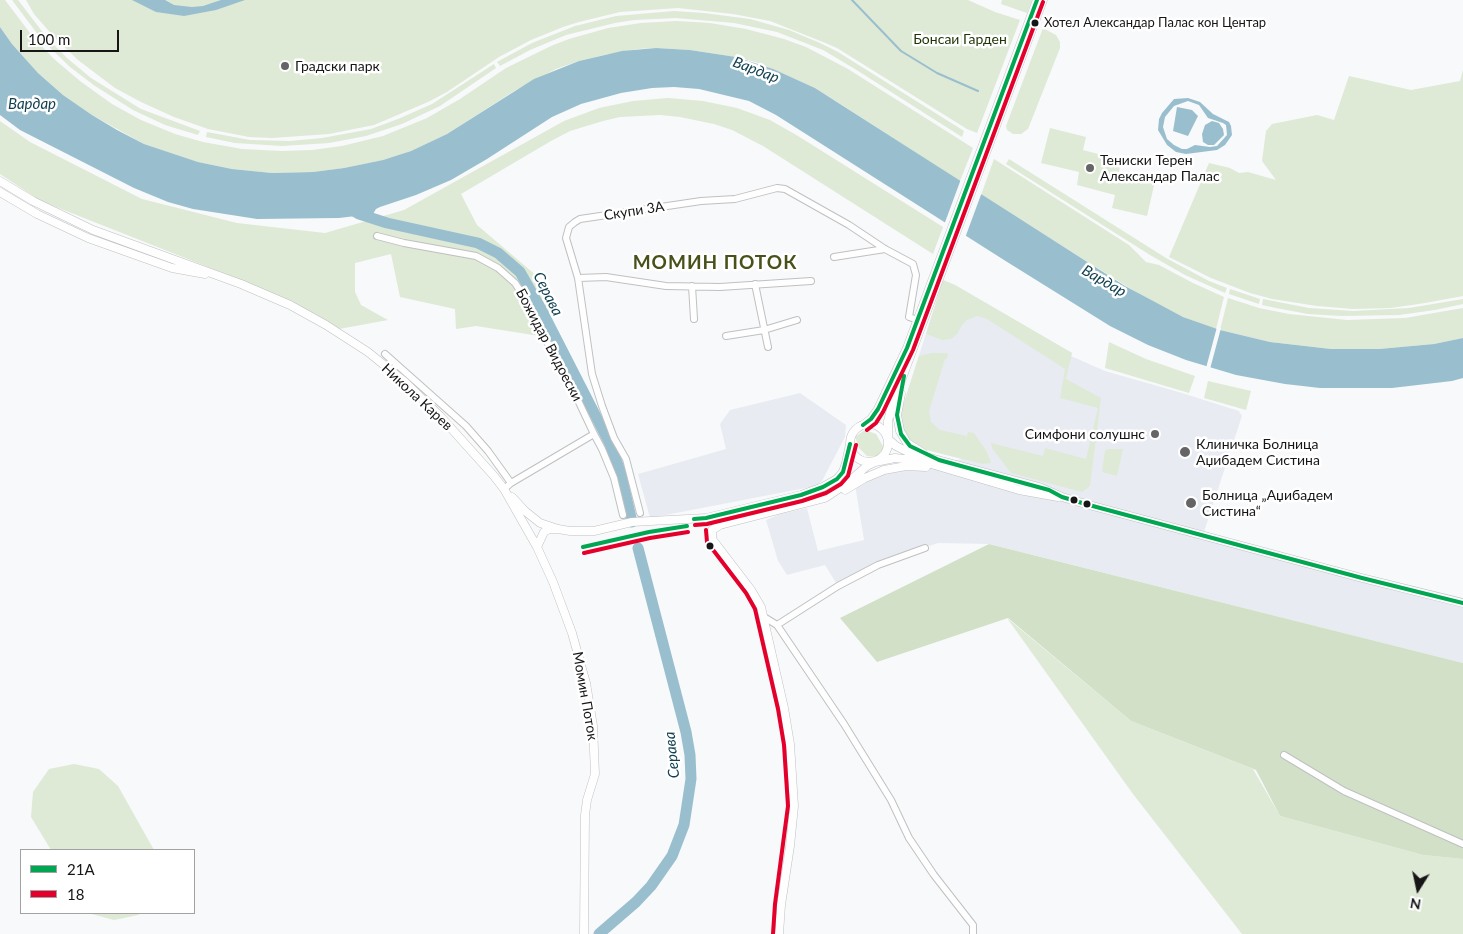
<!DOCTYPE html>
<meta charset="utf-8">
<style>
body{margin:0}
#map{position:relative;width:1463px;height:934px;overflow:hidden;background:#f8f9fb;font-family:Lato,sans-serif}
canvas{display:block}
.legend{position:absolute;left:20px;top:849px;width:175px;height:65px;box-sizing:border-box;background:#fff;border:1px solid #a2a2a2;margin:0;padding:6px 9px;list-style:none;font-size:15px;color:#161617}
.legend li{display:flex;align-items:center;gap:10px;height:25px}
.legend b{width:25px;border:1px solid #a2a2a2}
.north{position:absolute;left:1393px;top:864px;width:50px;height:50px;-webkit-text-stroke:4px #fff;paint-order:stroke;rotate:190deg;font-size:14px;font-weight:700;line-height:20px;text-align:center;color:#161617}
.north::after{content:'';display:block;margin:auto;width:18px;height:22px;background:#161617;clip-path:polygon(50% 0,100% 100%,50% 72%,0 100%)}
.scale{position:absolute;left:20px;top:30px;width:99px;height:22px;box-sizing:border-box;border:2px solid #161617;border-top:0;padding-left:6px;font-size:15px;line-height:18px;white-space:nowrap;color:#161617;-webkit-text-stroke:4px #fff;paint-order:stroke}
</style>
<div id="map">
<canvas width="1463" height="934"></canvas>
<ul class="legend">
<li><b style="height:6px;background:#00a651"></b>21A</li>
<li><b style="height:6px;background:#e4002b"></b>18</li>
</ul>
<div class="north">N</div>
<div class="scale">100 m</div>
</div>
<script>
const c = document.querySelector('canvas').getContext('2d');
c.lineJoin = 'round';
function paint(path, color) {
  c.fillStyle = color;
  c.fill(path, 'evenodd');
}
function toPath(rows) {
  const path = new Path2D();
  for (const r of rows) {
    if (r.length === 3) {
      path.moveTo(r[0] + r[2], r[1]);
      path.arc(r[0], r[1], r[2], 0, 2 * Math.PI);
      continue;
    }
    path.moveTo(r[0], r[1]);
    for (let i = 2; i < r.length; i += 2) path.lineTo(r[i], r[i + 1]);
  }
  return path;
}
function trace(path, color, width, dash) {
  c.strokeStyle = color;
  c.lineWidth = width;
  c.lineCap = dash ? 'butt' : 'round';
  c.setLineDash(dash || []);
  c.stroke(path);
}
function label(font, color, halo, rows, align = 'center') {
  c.font = font + ' Lato,sans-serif';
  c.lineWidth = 5;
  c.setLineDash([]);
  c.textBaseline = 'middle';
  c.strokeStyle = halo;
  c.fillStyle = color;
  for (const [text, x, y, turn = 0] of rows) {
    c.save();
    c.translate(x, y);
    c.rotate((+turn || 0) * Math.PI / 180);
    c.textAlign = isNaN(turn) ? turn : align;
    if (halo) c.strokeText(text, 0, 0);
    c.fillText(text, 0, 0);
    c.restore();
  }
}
const built = toPath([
 [943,280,955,285,1060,346,1072,353,1071,356,1105,371,1182,393,1239,411,1242,416,1203,535,1463,603,1463,663,989,544,938,543,921,549,838,586,825,565,787,575,778,561,766,520,780,514,807,508,818,551,864,540,855,485,881,474,962,459,939,453,900,415],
 [800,393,846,425,845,437,822,481,816,486,650,518,638,474,726,449,720,424,730,410]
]);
const green = toPath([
 [0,0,5,0,33,37,54,59,80,81,112,104,141,120,175,134,203,142,242,149,282,151,312,150,342,146,383,136,427,118,460,99,506,68,551,46,569,39,608,28,641,23,676,21,710,23,746,29,784,39,806,47,848,69,973,148,960,181,839,103,815,88,788,76,755,62,736,57,690,50,656,48,638,49,604,55,579,61,556,69,514,91,447,134,411,151,383,160,344,168,313,172,272,173,232,169,198,162,144,144,92,115,63,95,38,73,12,44,0,27],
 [12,0,18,0,48,39,67,58,91,78,141,109,200,131,198,135,165,125,133,110,95,86,70,67,42,40],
 [26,0,968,0,995,12,1020,20,977,133,967,129,837,48,823,42,770,21,733,14,678,8,620,12,579,22,563,27,531,40,499,57,447,92,428,102,374,125,329,134,272,138,249,137,208,129,174,117,141,102,115,88,78,60,55,38,34,14],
 [1002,0,1032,0,1027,13,1001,4],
 [674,11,704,13,750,19,789,30,820,43,838,52,964,131,962,137,855,69,823,50,777,32,734,23,676,18,634,20,615,23,566,35,530,50,500,66,497,62,532,43,575,26,616,16],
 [1043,28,1056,35,1060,42,1060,48,1028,129,1021,134,1013,134,1007,130,1006,126],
 [494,64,496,68,440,106,402,124,366,136,329,143,282,146,235,143,206,137,207,132,250,140,290,141,322,138,371,129,398,119,432,104],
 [1463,70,1463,296,1425,303,1391,308,1353,309,1317,306,1272,299,1250,293,1211,278,1169,257,1209,163,1230,168,1239,173,1248,172,1276,180,1262,161,1266,131,1272,124,1317,115,1334,120,1349,76,1411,90,1460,81],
 [668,98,703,101,737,108,770,120,798,136,943,227,933,254,763,146,732,130,714,124,680,117,660,115,620,117,603,121,570,131,551,141,461,194,477,225,538,277,552,303,546,337,476,326,456,329,455,309,400,297,391,254,355,263,355,292,361,305,388,320,339,329,298,305,256,286,41,201,0,174,0,121,30,142,142,199,237,223,325,233,404,210,564,121,599,108,633,101],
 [1050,128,1086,137,1083,150,1121,160,1119,172,1155,181,1147,216,1112,208,1115,195,1077,185,1079,172,1041,163],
 [994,159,1129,245,1146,262,1159,265,1193,283,1224,297,1216,329,1183,317,1147,299,981,195],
 [1009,159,1166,258,1209,281,1227,288,1225,293,1185,275,1150,255,1006,164],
 [943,280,955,285,1072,353,1066,379,1101,398,1090,486,1082,492,1011,473,992,448,991,443,1043,456,1045,448,1086,459,1098,408,1060,398,1065,369,987,319,977,316,967,320,962,325,957,334,951,339,942,340,926,334],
 [1230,289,1260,299,1259,304,1229,294],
 [1228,298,1259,308,1289,314,1347,320,1405,318,1463,308,1463,338,1434,344,1379,349,1331,349,1270,342,1220,330],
 [1263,299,1309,308,1353,311,1409,308,1463,299,1463,304,1435,310,1399,315,1341,316,1308,314,1276,308,1262,305],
 [1109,342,1146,359,1195,376,1189,393,1105,368],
 [932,353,947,353,948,355,947,359,945,359,929,411,931,422,940,430,967,436,968,432,974,433,987,452,991,463,983,464,918,448,904,434,900,415,919,356],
 [1208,381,1251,391,1246,410,1204,398],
 [865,430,876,434,884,448,883,452,876,457,867,456,859,448,855,437],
 [1108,449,1123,449,1117,476,1102,472,1105,451],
 [1007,618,1131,721,1253,769,1280,816,1423,855,1463,859,1463,934,1242,934,1133,794],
 [74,764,99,769,118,786,154,850,51,850,31,817,33,792,49,769],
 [88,913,141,913,138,915,114,920]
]);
const forest = toPath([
 [989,544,1463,663,1463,859,1423,855,1280,816,1256,770,1131,721,1008,618,877,662,840,618]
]);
const water = toPath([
 [132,0,165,0,174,5,192,7,203,6,221,0,245,0,216,10,184,16,156,12],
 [0,27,12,44,38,73,63,95,92,115,117,130,144,144,198,162,232,169,272,173,313,172,344,168,383,160,411,151,447,134,534,79,579,61,622,51,656,48,690,50,736,57,773,69,815,88,1125,286,1183,317,1220,330,1270,342,1331,349,1379,349,1434,344,1463,338,1463,378,1452,381,1392,388,1320,388,1285,384,1236,375,1186,360,1148,345,1110,326,1004,260,776,115,749,101,699,89,674,87,652,88,621,93,581,104,552,117,487,159,451,180,416,195,380,207,376,209,373,214,339,218,257,219,193,209,168,202,134,188,20,130,0,115],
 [1188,98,1200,102,1213,114,1229,122,1231,126,1232,135,1225,145,1217,150,1186,154,1176,152,1167,145,1158,130,1159,119,1162,113,1174,99],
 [1188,101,1199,105,1208,118,1223,123,1226,125,1227,135,1217,146,1210,147,1195,145,1187,149,1182,149,1174,145,1167,139,1163,127,1165,117,1174,106],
 [1177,107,1192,110,1198,116,1188,136,1173,131],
 [1212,121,1219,123,1223,129,1224,135,1214,145,1208,145,1203,142,1202,134,1205,125]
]);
const pier = toPath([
 [961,179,982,192,965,238,944,225],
 [1217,327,1221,328,1210,369,1206,368]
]);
const stream = toPath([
 [852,0,901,51,937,73,978,91]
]);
const river = toPath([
 [349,208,359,214,387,223,478,243,498,253,520,272,542,311,609,442,620,470,632,522],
 [599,934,636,902,651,886,672,856,684,825,691,779,690,755,686,732,638,548]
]);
const minor = toPath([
 [377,236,404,243,476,256,498,268,515,283,527,301,542,333,567,377,594,434,602,449,614,478,623,515],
 [834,257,885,249],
 [578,278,606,277,666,286,720,287,811,281],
 [755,284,768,347],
 [692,286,694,319],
 [726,336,764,330,797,320],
 [385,354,466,426,488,451,511,483],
 [504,489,511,483,594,434],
 [640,513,626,459,614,438,602,406,592,374,578,278,566,238,569,227,575,222,580,219,701,201,735,199,777,188,785,189,849,225,885,249,913,264,916,275,909,317,918,320],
 [764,617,777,625,838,586,878,565,925,548],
 [777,625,844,724,891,800,909,838,934,875,973,925,973,934],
 [1284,755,1344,791,1463,844]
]);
const tertiary = toPath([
 [1043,0,892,405,888,421,888,439,896,446,908,452,1039,487,1062,497,1089,505,1362,578,1463,603],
 [0,181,33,201,93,230,241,284,290,305,326,325,368,352,405,382,440,416,494,476,504,489,537,547,553,582,572,633,586,683,593,726,595,774,587,800,585,815,584,934],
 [0,192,37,214,88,238,172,268,205,274],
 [901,394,897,415,900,431,907,443,923,453],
 [869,443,19],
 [863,425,871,419,878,409,907,348,1037,0],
 [845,490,865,478,884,470,906,466,926,467],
 [512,497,525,511,540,523,558,529,570,531,594,531,632,522,706,518,801,495,823,487,837,479,843,472,846,463,850,444],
 [537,547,544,532,549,529,556,529],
 [779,934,781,905,790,846,794,806,790,744,784,708,761,607,751,590,712,539,712,530,720,525,825,498,846,484,867,466,875,462,895,458,921,461,1019,490,1058,497]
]);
const bus1 = toPath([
 [904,376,897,415,901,434,910,446,939,460,1049,490,1062,497,1089,505,1362,578,1463,603],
 [863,425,871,419,878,409,907,348,1037,0],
 [694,519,706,518,801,495,823,487,837,479,843,472,850,444],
 [583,547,649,532,687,526]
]);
const bus2 = toPath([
 [867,430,876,423,883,412,913,350,1043,2],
 [695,525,707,524,802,501,826,493,841,484,848,476,856,445],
 [706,530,707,542,746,593,755,609,778,709,784,745,788,806,775,904,773,934],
 [584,553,650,538,688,532]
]);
const markers = [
 [1035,23,4.5,"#161617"],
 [285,66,5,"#656567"],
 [1090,168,5,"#656567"],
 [1155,434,5,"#656567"],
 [1185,452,6,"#656567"],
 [1074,500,4.5,"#161617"],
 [1191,503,6,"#656567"],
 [1087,504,4.5,"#161617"],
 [710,546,4.5,"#161617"]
];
const busNames = [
 ["Хотел Александар Палас кон Центар",1044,23]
];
const parkNames = [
 ["Бонсаи Гарден",960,39]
];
const poiNames = [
 ["Градски парк",295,66],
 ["Тениски Терен",1100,160],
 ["Александар Палас",1100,176],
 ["Симфони солушнс",1145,434,"right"],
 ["Клиничка Болница",1196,444],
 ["Аџибадем Систина",1196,460],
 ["Болница „Аџибадем",1202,495],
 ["Систина“",1202,511]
];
const streetNames = [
 ["Скупи 3А",634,211,-9],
 ["Божидар Видоески",549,345,62],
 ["Никола Карев",417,397,43],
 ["Момин Поток",585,696,80]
];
const waterNames = [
 ["Вардар",756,70,21],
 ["Вардар",32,104],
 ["Вардар",1104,281,30],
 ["Серава",548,294,63],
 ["Серава",672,755,-96]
];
const districtNames = [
 ["МОМИН ПОТОК",715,263]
];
paint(built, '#e8ecf2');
paint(green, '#dee9d6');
paint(forest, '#d2e0c8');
paint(water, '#99bfce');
paint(pier, '#f8f9fb');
trace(stream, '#99bfce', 2);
trace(river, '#99bfce', 11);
trace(minor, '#bfc0c2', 8);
trace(tertiary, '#bfc0c2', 9);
trace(minor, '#fefefe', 6);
trace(tertiary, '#fefefe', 8);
trace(bus1, '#00a651', 4);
trace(bus2, '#e4002b', 4);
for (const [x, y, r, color] of markers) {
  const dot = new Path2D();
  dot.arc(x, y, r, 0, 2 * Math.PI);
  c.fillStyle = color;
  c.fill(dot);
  trace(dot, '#fff', 2);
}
label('13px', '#161617', '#fff', busNames, 'left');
label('14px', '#1f3405', '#fff', parkNames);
label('14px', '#161617', '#fff', poiNames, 'left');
label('14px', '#161617', '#fff', streetNames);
label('italic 15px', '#124252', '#fff', waterNames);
c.letterSpacing = '1px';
label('bold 19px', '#47521a', '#fff', districtNames);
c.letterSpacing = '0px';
</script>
